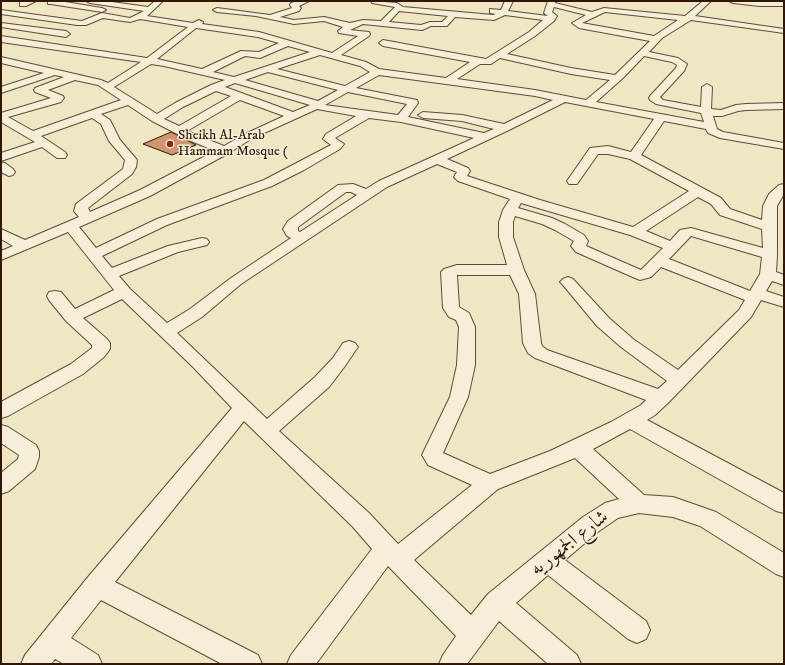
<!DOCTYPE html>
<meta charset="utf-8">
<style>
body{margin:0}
#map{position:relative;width:785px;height:665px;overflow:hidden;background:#efe6c3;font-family:"IM FELL DW Pica",serif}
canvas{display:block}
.frame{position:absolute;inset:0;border:2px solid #321709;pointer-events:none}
</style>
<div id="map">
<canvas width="785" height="665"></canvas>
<div class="frame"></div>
</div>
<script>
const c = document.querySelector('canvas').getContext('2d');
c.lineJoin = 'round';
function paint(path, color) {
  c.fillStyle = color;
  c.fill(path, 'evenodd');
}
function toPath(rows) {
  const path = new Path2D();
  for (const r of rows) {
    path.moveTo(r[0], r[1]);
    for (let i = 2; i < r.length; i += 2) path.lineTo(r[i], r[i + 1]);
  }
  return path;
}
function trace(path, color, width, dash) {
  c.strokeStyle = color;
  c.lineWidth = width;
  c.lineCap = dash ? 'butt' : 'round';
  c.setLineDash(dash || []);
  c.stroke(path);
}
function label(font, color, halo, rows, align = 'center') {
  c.font = font + ' "IM FELL DW Pica",Amiri,serif';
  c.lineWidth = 3;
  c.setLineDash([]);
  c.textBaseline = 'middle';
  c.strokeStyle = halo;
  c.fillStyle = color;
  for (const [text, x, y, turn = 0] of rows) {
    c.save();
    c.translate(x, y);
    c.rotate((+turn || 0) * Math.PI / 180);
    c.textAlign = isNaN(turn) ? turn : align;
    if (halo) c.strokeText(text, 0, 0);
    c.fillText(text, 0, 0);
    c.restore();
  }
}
const building = toPath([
 [171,132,196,145,172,155,143,144,171,132]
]);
const minor = toPath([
 [25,1,36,1,26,6,20,6,20,2,25,1],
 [48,1,59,1,102,8,106,10,102,12,51,4,48,4,48,1],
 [86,1,105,1,148,7,155,1,163,1,147,16,193,23,199,20,203,22,202,24,259,32,332,53,358,36,339,33,338,31,343,27,324,21,294,24,256,16,217,12,213,10,217,8,270,15,292,8,290,5,291,3,298,1,309,1,299,6,301,8,299,11,280,17,294,20,324,17,350,23,363,20,381,21,395,7,372,3,371,1,397,3,403,7,493,15,496,14,490,13,490,9,501,10,505,1,513,1,508,11,548,16,544,13,548,1,556,1,555,3,592,12,604,8,685,16,703,1,711,1,695,16,784,29,784,33,691,20,662,38,649,52,678,58,687,64,684,71,660,97,663,100,701,107,702,87,707,84,712,87,711,109,721,110,736,105,746,104,784,103,784,109,746,110,738,111,722,116,713,116,717,129,723,132,784,143,784,149,720,138,708,133,706,129,664,121,641,155,721,198,730,209,762,220,763,206,769,194,779,185,784,184,784,194,777,206,777,255,776,272,784,275,784,285,772,281,766,291,784,297,784,307,761,300,751,317,668,403,655,415,647,420,784,493,784,513,776,511,630,429,593,449,644,495,673,497,716,512,784,553,784,577,776,574,700,526,673,517,639,513,618,518,599,531,565,560,646,621,650,630,646,639,637,643,628,639,548,575,516,603,577,655,581,664,548,664,499,621,467,664,439,664,443,655,456,636,388,566,316,664,287,664,291,655,372,549,353,527,244,421,115,582,258,655,262,664,222,664,101,600,71,638,98,655,102,664,64,664,55,659,51,664,21,664,25,655,88,577,232,408,193,367,122,299,83,318,107,339,110,343,110,349,104,357,83,374,8,416,1,418,1,402,71,364,92,348,92,345,66,321,49,300,47,296,49,292,55,291,61,292,75,309,114,290,68,232,1,260,1,251,13,246,1,239,1,229,25,240,79,217,74,211,76,204,123,169,125,160,109,141,101,124,92,118,41,136,65,152,67,155,65,158,57,158,42,147,1,161,1,153,35,142,1,122,1,113,51,98,35,92,34,90,35,88,64,77,55,75,1,93,1,87,44,73,1,63,1,57,101,80,108,83,141,62,1,42,1,36,147,58,188,27,140,19,130,22,103,18,86,25,77,25,1,14,1,10,82,21,102,13,130,18,144,11,90,3,86,1],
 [554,7,586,15,572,23,579,28,650,41,615,75,571,68,507,54,535,36,554,21,557,16,552,12,554,7],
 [399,11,448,16,442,22,430,22,421,25,389,22,399,11],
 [605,12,678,20,654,36,582,23,605,12],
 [505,15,543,20,529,32,486,59,383,40,379,43,383,46,470,62,446,78,379,69,366,62,341,55,369,36,370,34,369,32,350,30,363,24,422,30,431,26,447,26,455,17,494,20,505,15],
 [196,28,258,37,279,43,259,52,241,51,202,69,157,59,196,28],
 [288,46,310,52,234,77,213,72,245,56,260,58,288,46],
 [320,55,360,66,370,72,345,86,277,69,320,55],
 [644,56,672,62,677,65,676,68,650,96,649,98,650,100,656,104,701,113,704,122,596,102,624,77,644,56],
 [500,58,571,74,610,80,586,100,535,90,457,79,480,64,491,64,500,58],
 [151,64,164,66,225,80,211,85,175,103,157,114,114,87,151,64],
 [268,72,338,90,318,101,245,80,268,72],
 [379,75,535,96,553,100,504,124,462,115,423,112,418,115,423,118,462,121,494,129,484,133,408,117,418,103,417,100,356,88,379,75],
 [75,80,98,85,121,100,33,131,8,117,61,102,64,98,63,96,48,90,75,80],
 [235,83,310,105,293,112,225,87,235,83],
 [216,91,231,96,179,126,164,119,183,107,216,91],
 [348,92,407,104,398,115,325,105,348,92],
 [240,100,284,116,243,135,224,146,187,131,240,100],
 [565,102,654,119,631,152,608,146,590,148,567,181,569,184,577,184,598,154,608,154,630,159,689,191,633,227,540,200,467,176,470,171,468,168,447,159,509,130,565,102],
 [128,105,152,121,191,141,215,151,140,190,90,212,88,208,132,174,136,167,137,160,120,140,110,120,101,114,128,105],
 [317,109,356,116,326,134,323,139,331,145,264,180,157,219,96,248,79,227,150,196,229,153,251,139,317,109],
 [369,118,401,122,474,138,379,181,366,189,353,184,338,185,288,221,283,229,287,236,291,238,231,278,190,309,167,323,130,289,119,276,178,252,207,245,209,242,207,239,202,238,168,246,112,268,102,256,167,225,272,186,304,170,340,149,344,144,335,138,369,118],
 [437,164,457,172,454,177,458,181,510,199,503,210,499,222,499,237,507,265,457,265,444,269,441,272,443,308,449,317,456,320,459,327,457,365,450,397,422,455,428,465,472,485,398,544,369,513,279,431,329,387,345,366,355,351,358,347,355,343,349,341,343,343,333,358,315,377,267,419,177,333,202,317,241,284,387,187,437,164],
 [346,192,351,192,357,195,300,232,298,231,298,227,346,192],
 [698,197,711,204,720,215,762,229,763,248,691,228,680,230,670,241,646,231,698,197],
 [521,203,630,235,663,248,641,270,586,246,588,241,584,235,565,224,552,218,518,208,521,203],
 [515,216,542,224,555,230,574,241,571,246,576,252,635,278,640,280,651,277,661,267,745,300,739,310,678,370,633,339,609,318,573,279,568,277,563,279,560,282,563,285,597,326,621,347,667,381,658,389,547,350,542,346,541,343,535,294,524,270,513,237,513,222,515,216],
 [691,236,762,257,760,274,750,291,669,259,691,236],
 [457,275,510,275,519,294,523,343,528,353,535,358,646,400,641,405,611,422,550,451,490,474,443,453,468,397,475,365,475,327,469,313,459,307,457,275],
 [575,458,619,499,605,503,583,517,488,594,471,615,414,560,498,489,575,458],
 [729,1,784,2,784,6,760,6,733,3,729,1],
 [1,23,66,31,70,34,66,37,1,27,1,23],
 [1,162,5,163,13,169,15,172,13,175,9,176,1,172,1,162],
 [1,425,8,427,36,445,39,451,39,457,35,469,9,491,1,494,1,473,18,459,19,455,1,443,1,425]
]);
const markers = [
 [170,144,4,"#8f2418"]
];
const farPoinames = [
 ["Sheikh Al-Arab",178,136],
 ["Hammam Mosque (",178,152]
];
const nearStreetnames = [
 ["شارع الجمهوريه",570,544,-38]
];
paint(building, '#d19572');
trace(building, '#321709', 1);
trace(minor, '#614b38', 2);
paint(minor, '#f5efd8');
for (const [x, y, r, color] of markers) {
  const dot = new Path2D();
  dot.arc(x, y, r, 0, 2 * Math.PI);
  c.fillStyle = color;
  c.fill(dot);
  trace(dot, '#f5efd8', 1.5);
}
label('14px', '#321709', '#f5efd8', farPoinames, 'left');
label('20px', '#321709', '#f5efd8', nearStreetnames);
</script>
